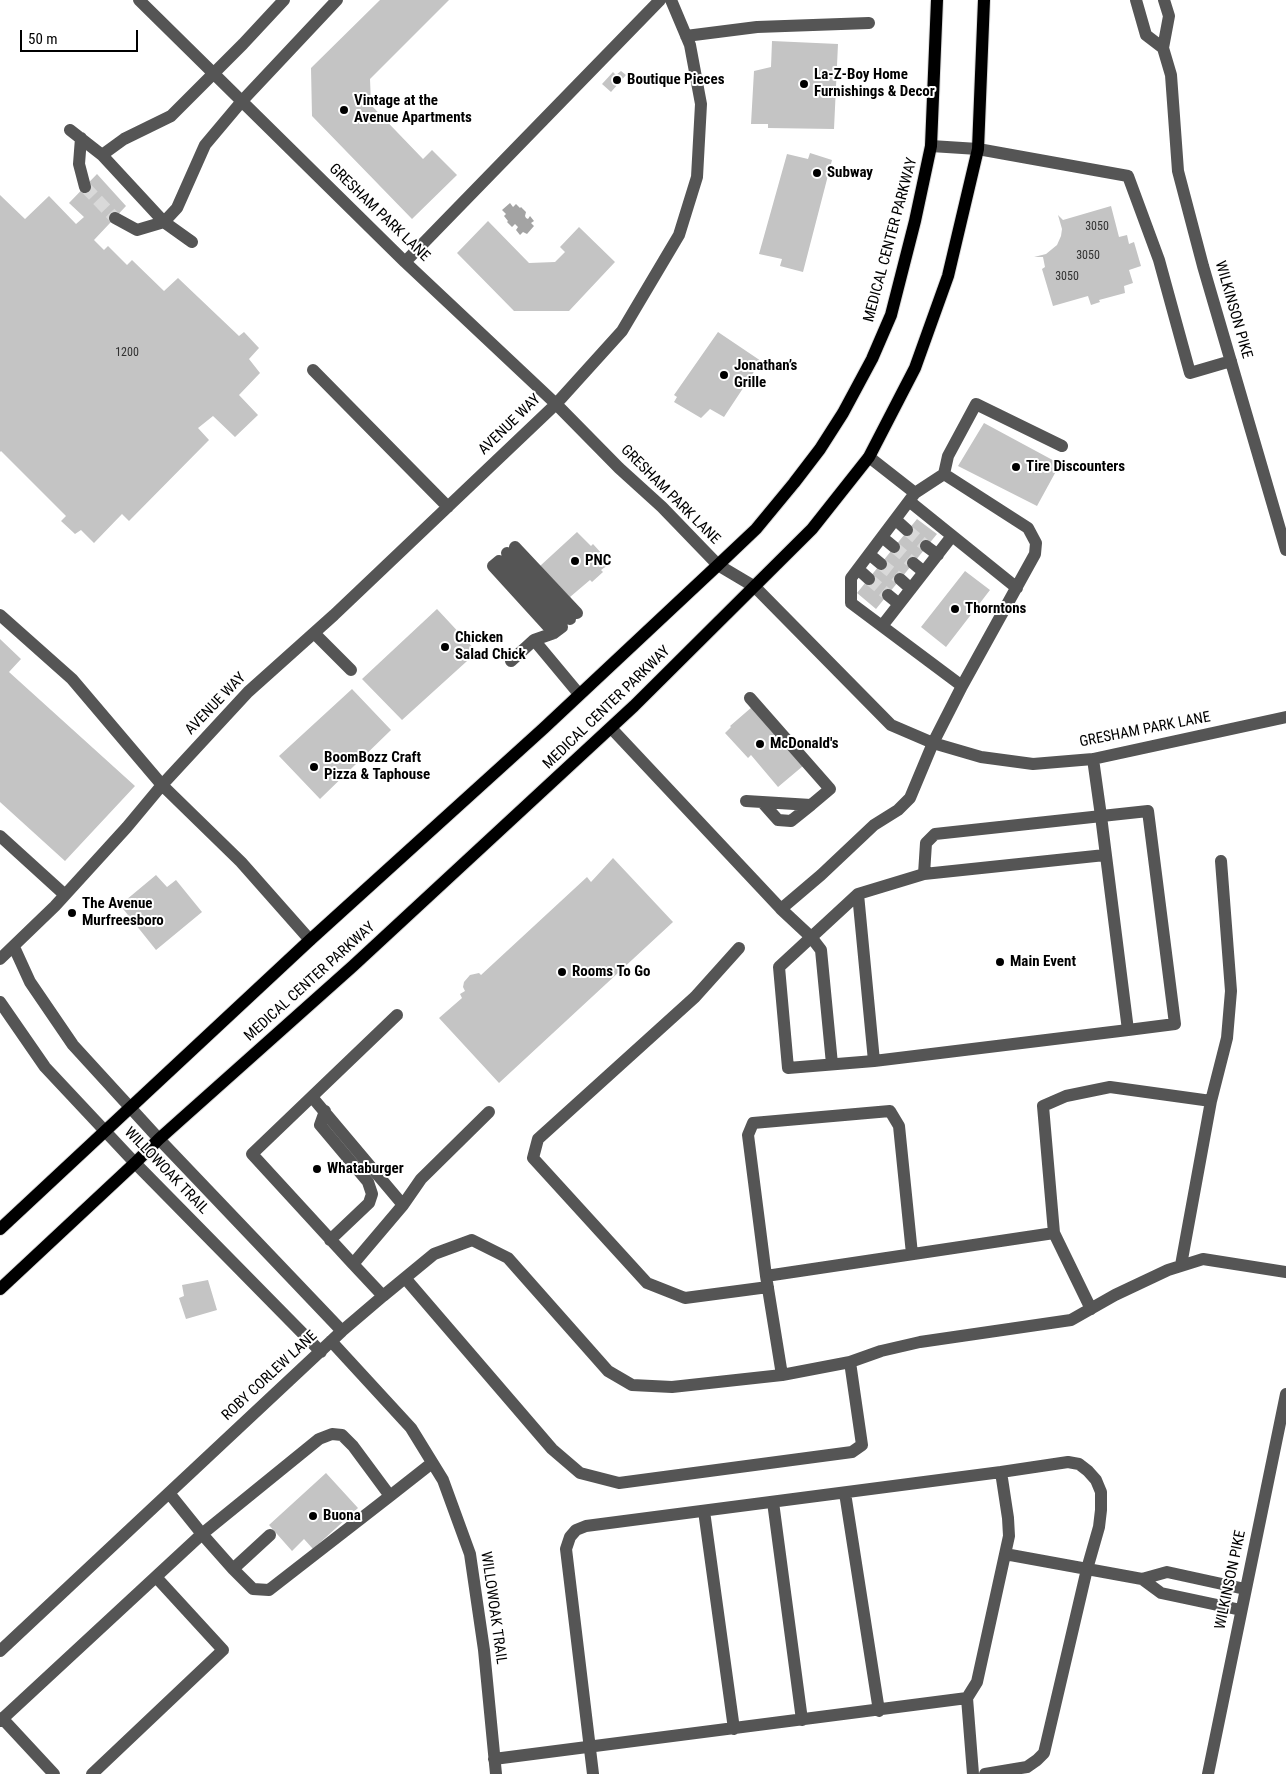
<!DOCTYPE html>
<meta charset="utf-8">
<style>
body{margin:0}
#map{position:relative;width:1286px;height:1774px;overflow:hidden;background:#fff;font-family:"Roboto Condensed",sans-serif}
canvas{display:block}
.scale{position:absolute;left:20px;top:30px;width:118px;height:22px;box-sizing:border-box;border:2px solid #000;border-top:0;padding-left:6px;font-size:15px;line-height:18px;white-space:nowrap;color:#000;-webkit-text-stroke:4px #fff;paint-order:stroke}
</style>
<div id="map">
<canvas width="1286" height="1774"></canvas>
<div class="scale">50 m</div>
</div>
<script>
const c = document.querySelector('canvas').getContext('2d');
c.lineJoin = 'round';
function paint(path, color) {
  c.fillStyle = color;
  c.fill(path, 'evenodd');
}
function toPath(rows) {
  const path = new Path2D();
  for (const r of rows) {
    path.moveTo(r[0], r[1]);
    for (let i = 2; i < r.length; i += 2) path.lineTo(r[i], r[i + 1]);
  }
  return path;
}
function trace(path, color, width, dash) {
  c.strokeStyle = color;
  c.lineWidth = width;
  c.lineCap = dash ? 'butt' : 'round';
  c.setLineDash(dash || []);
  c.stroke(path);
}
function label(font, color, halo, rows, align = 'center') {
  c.font = font + ' "Roboto Condensed",sans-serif';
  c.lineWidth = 4;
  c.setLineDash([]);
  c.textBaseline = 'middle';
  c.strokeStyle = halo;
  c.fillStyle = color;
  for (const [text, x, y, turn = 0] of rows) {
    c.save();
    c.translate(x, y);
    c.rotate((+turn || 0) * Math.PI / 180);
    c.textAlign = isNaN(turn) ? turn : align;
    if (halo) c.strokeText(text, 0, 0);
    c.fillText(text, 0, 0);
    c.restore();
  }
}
const water = toPath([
 [510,203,513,207,516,204,520,208,521,207,526,212,525,216,526,218,528,219,530,216,534,221,531,223,534,226,527,234,523,232,520,235,516,230,518,227,515,224,512,227,507,222,508,221,504,216,506,214,502,210]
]);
const building = toPath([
 [380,0,449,0,370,79,371,105,423,159,432,150,457,175,412,219,312,116,311,68],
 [772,41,838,44,834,129,768,128,768,124,751,124,754,71,771,67],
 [621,71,626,75,611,92,602,84,613,72,616,75],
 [810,153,832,160,803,272,780,266,782,259,759,254,787,154,808,159],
 [97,174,126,206,94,240,104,250,108,246,127,265,132,260,164,291,178,278,239,336,244,332,259,348,249,359,260,373,239,395,258,415,235,437,213,416,198,428,209,440,129,521,122,514,94,543,81,530,75,534,61,521,66,516,1,451,0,452,0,195,25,219,49,196,76,224,84,217,69,203],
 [1111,206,1119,237,1127,235,1129,244,1134,242,1141,266,1129,270,1133,283,1124,286,1125,293,1099,300,1100,302,1091,305,1088,296,1053,306,1042,269,1045,267,1043,257,1034,257,1046,254,1057,245,1061,236,1062,229,1058,215,1063,220],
 [488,221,529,263,555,262,565,252,560,247,579,227,615,262,569,311,514,311,457,253],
 [718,332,761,361,724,417,710,409,701,418,674,402,677,397,674,395],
 [984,423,1060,464,1037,506,958,466],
 [917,519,937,534,876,609,857,593],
 [577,532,591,546,593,544,603,555,601,557,608,565,601,570,603,572,592,582,590,580,570,597,540,566],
 [965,571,990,590,946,647,921,627],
 [437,609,477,652,402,720,362,679],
 [0,639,21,659,9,672,135,786,65,861,0,802],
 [352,689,391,730,320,799,279,756],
 [752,707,803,766,778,787,751,755,748,758,725,733,731,727,730,726],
 [613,858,673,922,499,1083,439,1018,462,998,460,994,465,991,463,987,464,982,470,975,479,973,481,975,587,877,591,882],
 [156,875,167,887,176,880,202,912,156,950,120,905],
 [208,1280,217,1310,186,1319,179,1298,184,1296,182,1285],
 [326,1473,358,1508,313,1549,304,1539,292,1551,269,1525]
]);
const minorTunnel = toPath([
 [85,187,115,218],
 [907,530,926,546],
 [894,547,913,563],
 [881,564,900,579],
 [869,579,888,595]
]);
const minor = toPath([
 [139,0,405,262,556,404,619,468,662,507,718,565,755,587,891,725,933,743,981,757,1033,764,1093,759,1286,717],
 [1136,0,1146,35,1163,48],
 [1164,0,1169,16,1163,48,1171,75,1178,171,1203,266,1286,550],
 [686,36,757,27,869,23],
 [70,130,102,155,164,222,192,242],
 [81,138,79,164,85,187],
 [931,146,978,149,1128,176,1159,260,1190,373,1231,361],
 [102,155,124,139,171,116,243,44,284,0],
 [115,218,137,230,164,222,177,208,205,145,242,101,337,0],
 [405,262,660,0],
 [313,370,448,507],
 [944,474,948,456,976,404,1062,446],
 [915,493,944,474,1028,528,1036,543,1035,554,962,686],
 [909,501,1017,588],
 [896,520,907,530],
 [882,537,894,547],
 [926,546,938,555],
 [515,547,577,613],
 [507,553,570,619],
 [869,554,881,564],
 [913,563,924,572],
 [858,569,869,579],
 [900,579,911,589],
 [888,595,899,604],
 [0,615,72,679,162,785,241,862,310,940],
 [882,626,952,536],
 [314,633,351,670],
 [554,633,493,566,499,561,562,627,554,633,534,640,579,694],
 [511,661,534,640],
 [611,728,781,909,821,875,874,825,898,810,910,798,933,743,962,686,851,603,851,578,915,493,869,457],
 [1093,759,1101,816,1128,1030,874,1061,788,1068,779,967,858,894,924,874,1105,855],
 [746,801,811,805,830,789,750,698],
 [762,802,778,820,791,821,811,805],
 [0,836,65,895],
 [924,874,926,843,935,834,1148,811,1175,1024,1128,1030],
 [858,894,874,1061],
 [781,909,811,937,821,950,832,1064],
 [14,947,30,982,73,1045,159,1139,342,1331],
 [739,948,695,997,538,1139,533,1158,647,1283,685,1298,768,1287],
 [0,959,55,906,127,827,162,785,248,692,334,615,556,404,622,331,679,235,697,177,701,104,690,45,671,0],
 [0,1002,45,1067,135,1163,321,1352],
 [312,1097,403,1205],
 [1211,1101,1227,1038,1231,991,1221,861],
 [325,1111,320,1125,368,1182,372,1194,369,1203,330,1240],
 [1054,1233,1043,1106,1066,1096,1110,1087,1211,1101,1181,1265],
 [353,1264,252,1154,397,1015],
 [766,1276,748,1135,753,1123,890,1111,899,1126,912,1254],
 [405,1278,552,1449,580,1473,619,1483,852,1452,862,1445,850,1362],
 [383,1296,434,1254,472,1240,508,1258,608,1371,632,1385,672,1387,782,1375,850,1362,881,1351,920,1342,1071,1320,1115,1295,1168,1270,1203,1259,1286,1272],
 [331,1341,411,1428,443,1480,470,1554,484,1650,496,1774],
 [782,1375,766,1276,1054,1233,1091,1309],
 [845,1493,879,1711],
 [390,1496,353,1446,342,1435,332,1434,319,1439,202,1534,233,1569,253,1589,269,1590,390,1496,432,1463],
 [773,1502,802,1720],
 [704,1511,734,1729],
 [1005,1554,1142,1579],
 [233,1569,270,1535],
 [1241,1610,1161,1593,1142,1579,1167,1572,1245,1589],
 [0,1651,342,1331,383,1296,353,1264,403,1205,421,1179,489,1112],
 [967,1698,973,1774],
 [2,1718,54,1774],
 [0,1721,202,1534,169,1493],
 [494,1759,967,1698,977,1682,1009,1536,1008,1518,1001,1472],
 [92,1774,223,1650,156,1577],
 [593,1774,566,1549,570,1537,576,1530,586,1526,1001,1472,1068,1462,1079,1464,1088,1471,1096,1480,1101,1492,1101,1510,1099,1527,1087,1569,1044,1753,1037,1760,1027,1767,985,1774],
 [1208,1774,1286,1394]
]);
const major = toPath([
 [0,1229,310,940,544,728,718,565,756,529,794,483,820,449,843,413,872,359,891,315,915,221,931,146,937,0],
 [0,1289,135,1163,159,1139,353,966,634,706,812,529,869,457,915,368,948,276,978,149,984,0]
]);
const markers = [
 [617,80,5,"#000"],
 [804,84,5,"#000"],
 [344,110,5,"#000"],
 [817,173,5,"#000"],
 [724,375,5,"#000"],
 [1016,467,5,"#000"],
 [575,561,5,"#000"],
 [955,609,5,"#000"],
 [445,647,5,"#000"],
 [760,744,5,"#000"],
 [314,767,5,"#000"],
 [72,913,5,"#000"],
 [1000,962,5,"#000"],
 [562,972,5,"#000"],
 [317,1169,5,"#000"],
 [313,1516,5,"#000"]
];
const numberNames = [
 ["3050",1097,227],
 ["3050",1088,256],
 ["3050",1067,277],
 ["1200",127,353]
];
const poiNames = [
 ["La-Z-Boy Home",814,75],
 ["Furnishings & Decor",814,92],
 ["Boutique Pieces",627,80],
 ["Vintage at the",354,101],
 ["Avenue Apartments",354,118],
 ["Subway",827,173],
 ["Jonathan’s",734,366],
 ["Grille",734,383],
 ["Tire Discounters",1026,467],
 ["PNC",585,561],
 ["Thorntons",965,609],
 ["Chicken",455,638],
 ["Salad Chick",455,655],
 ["McDonald's",770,744],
 ["BoomBozz Craft",324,758],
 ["Pizza & Taphouse",324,775],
 ["The Avenue",82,904],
 ["Murfreesboro",82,921],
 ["Main Event",1010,962],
 ["Rooms To Go",572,972],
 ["Whataburger",327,1169],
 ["Buona",323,1516]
];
const streetNames = [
 ["GRESHAM PARK LANE",379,213,44],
 ["MEDICAL CENTER PARKWAY",891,240,-75],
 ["WILKINSON PIKE",1233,310,74],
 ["AVENUE WAY",510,425,-44],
 ["GRESHAM PARK LANE",670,495,45],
 ["AVENUE WAY",216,704,-46],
 ["MEDICAL CENTER PARKWAY",607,708,-44],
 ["GRESHAM PARK LANE",1145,730,-11],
 ["MEDICAL CENTER PARKWAY",310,982,-42],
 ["WILLOWOAK TRAIL",166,1171,46],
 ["ROBY CORLEW LANE",270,1376,-43],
 ["WILKINSON PIKE",1231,1580,-78],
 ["WILLOWOAK TRAIL",493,1608,82]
];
paint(water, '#a3a3a3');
paint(building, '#c4c4c4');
trace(minorTunnel, '#d9d9d9', 12, [12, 6]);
trace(major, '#dbdbdb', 14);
trace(minor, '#555', 12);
trace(major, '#000', 12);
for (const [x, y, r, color] of markers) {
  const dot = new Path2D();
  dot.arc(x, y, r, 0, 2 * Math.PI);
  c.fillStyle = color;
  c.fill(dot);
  trace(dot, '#fff', 2);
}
label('12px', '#313131', null, numberNames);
label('bold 15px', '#000', '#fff', poiNames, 'left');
label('15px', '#000', '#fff', streetNames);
</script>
